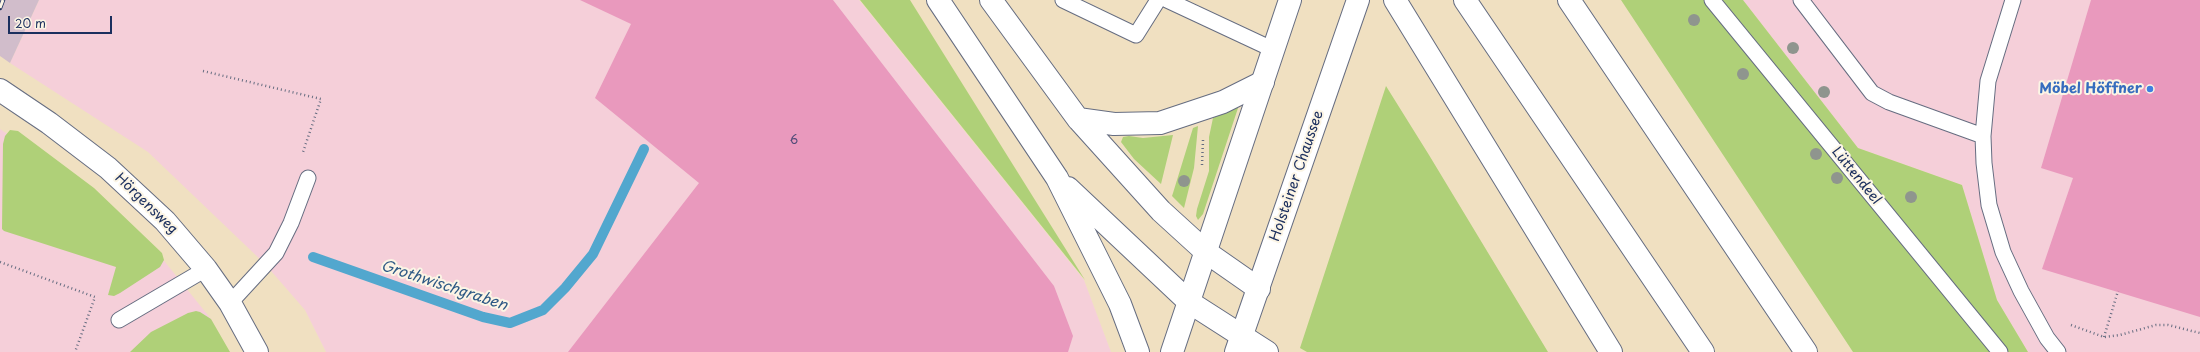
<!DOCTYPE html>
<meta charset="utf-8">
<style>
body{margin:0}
#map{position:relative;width:2200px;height:352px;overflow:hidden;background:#f0e0c1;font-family:"Playpen Sans",sans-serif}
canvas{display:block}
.scale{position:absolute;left:8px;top:16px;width:104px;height:18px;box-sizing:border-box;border:2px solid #1b2f5e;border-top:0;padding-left:5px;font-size:12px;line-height:14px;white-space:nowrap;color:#1b2f5e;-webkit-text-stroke:3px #fcf5e5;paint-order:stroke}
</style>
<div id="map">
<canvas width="2200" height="352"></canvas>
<div class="scale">20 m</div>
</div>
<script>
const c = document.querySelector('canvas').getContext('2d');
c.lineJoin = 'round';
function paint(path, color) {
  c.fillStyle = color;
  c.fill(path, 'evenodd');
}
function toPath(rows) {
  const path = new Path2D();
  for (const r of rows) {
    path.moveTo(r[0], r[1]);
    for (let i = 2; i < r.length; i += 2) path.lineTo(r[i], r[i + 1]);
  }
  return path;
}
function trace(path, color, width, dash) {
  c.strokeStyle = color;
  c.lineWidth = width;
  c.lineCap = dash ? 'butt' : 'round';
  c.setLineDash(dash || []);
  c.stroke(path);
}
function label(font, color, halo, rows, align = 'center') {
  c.font = font + ' "Playpen Sans",sans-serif';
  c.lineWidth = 4;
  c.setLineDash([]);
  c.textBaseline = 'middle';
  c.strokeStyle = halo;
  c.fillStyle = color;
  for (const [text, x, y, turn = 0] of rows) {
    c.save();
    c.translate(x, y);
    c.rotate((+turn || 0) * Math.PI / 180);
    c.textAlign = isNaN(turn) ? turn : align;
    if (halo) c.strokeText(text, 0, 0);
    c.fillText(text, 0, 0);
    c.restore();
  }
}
const built = toPath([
 [39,0,859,0,1084,280,1111,352,326,352,305,310,265,264,148,152,10,63],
 [1743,0,2200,0,2200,352,2028,352,1997,300,1962,185,1858,148],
 [0,129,66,173,144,236,211,319,228,352,0,352]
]);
const industrial = toPath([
 [0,0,39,0,10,63,0,56]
]);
const green = toPath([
 [860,0,910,0,1085,280],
 [1621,0,1743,0,1858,148,1962,185,1997,300,2028,352,1853,352],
 [1386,86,1429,155,1548,352,1307,352,1300,348],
 [1237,106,1238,108,1203,214,1198,220,1196,216,1197,209,1209,171,1209,137,1213,118],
 [1198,126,1194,168,1184,208,1172,196,1173,193,1193,128],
 [10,130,18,131,94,188,162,253,164,260,160,267,120,293,114,296,108,295,116,267,4,231,2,229,3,144,5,136],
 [1173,135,1161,184,1134,159,1121,142,1123,137,1129,136,1143,138],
 [196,311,200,312,211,319,230,352,130,352,151,332,188,313]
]);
const stream = toPath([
 [313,257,483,317,510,323,543,310,565,288,593,254,644,149]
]);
const building = toPath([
 [580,0,833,0,1054,286,1073,336,1068,352,568,352,699,183,595,98,631,24],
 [2091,0,2200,0,2200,317,2042,269,2073,178,2041,168]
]);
const path = toPath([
 [203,71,321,99,303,152],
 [1202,165,1203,140],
 [0,262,95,297,75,352],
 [2071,325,2104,337,2120,335,2156,325,2168,325,2200,333],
 [2104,337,2118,291]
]);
const service = toPath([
 [1063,0,1136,35,1158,0],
 [1167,0,1274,50],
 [1712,0,2000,352],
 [1801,0,1872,93,1889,102,1983,136],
 [2013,0,1988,81,1983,136,1984,163,1989,205,2003,252,2021,291,2047,338,2058,352],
 [230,303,276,253,291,223,308,178],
 [119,320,206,269]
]);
const minor = toPath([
 [0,90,49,123,108,168,165,221,206,269,230,303,257,352]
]);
const primary = toPath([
 [1172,352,1290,0],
 [1236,352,1358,0]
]);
const motorway = toPath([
 [938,0,1057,178,1120,304,1138,352],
 [991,0,1078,119,1161,211,1206,252,1259,289],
 [1395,0,1611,352],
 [1465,0,1703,352],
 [1569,0,1806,352],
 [1078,119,1114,124,1160,123,1223,102,1263,82],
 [1068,188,1189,302,1267,352]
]);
const rail = toPath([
 [0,8,3,0]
]);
const trees = [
 [1694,20],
 [1793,48],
 [1743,74],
 [1824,92],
 [1816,154],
 [1837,178],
 [1184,181],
 [1911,197]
];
const markers = [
 [2150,89,4,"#3f7fe0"]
];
const numberNames = [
 ["6",794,141]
];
const shopNames = [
 ["Möbel Höffner",2142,89]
];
const streetNames = [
 ["Holsteiner Chaussee",1297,176,-71],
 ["Lüttendeel",1856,176,51],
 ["Hörgensweg",146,204,44]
];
const waterNames = [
 ["Grothwischgraben",444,286,18]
];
paint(built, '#f5cfd9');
paint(industrial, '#d1bdcb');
paint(green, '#afd078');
trace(stream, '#52a7ce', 10);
paint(building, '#e999bd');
trace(service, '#666d81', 17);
trace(minor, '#666d81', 24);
trace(primary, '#666d81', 24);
trace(motorway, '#666d81', 24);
trace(path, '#666d81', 2.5, [1, 3]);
trace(service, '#fff', 15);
trace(minor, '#fff', 22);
trace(primary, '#fff', 22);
trace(motorway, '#fff', 22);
trace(rail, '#1b2f5e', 4.5);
trace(rail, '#fcf5e5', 3, [9]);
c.fillStyle = '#8f958e';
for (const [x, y] of trees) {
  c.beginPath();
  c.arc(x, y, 6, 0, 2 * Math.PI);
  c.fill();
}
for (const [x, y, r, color] of markers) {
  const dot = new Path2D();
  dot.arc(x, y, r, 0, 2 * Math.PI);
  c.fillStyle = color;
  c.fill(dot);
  trace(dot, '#fcf5e5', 1.5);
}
label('12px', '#4e4a76', null, numberNames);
label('bold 14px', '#366cbe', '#fcf5e5', shopNames, 'right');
label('14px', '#1b2f5e', '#fcf5e5', streetNames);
label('italic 15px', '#2e5985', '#fcf5e5', waterNames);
</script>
